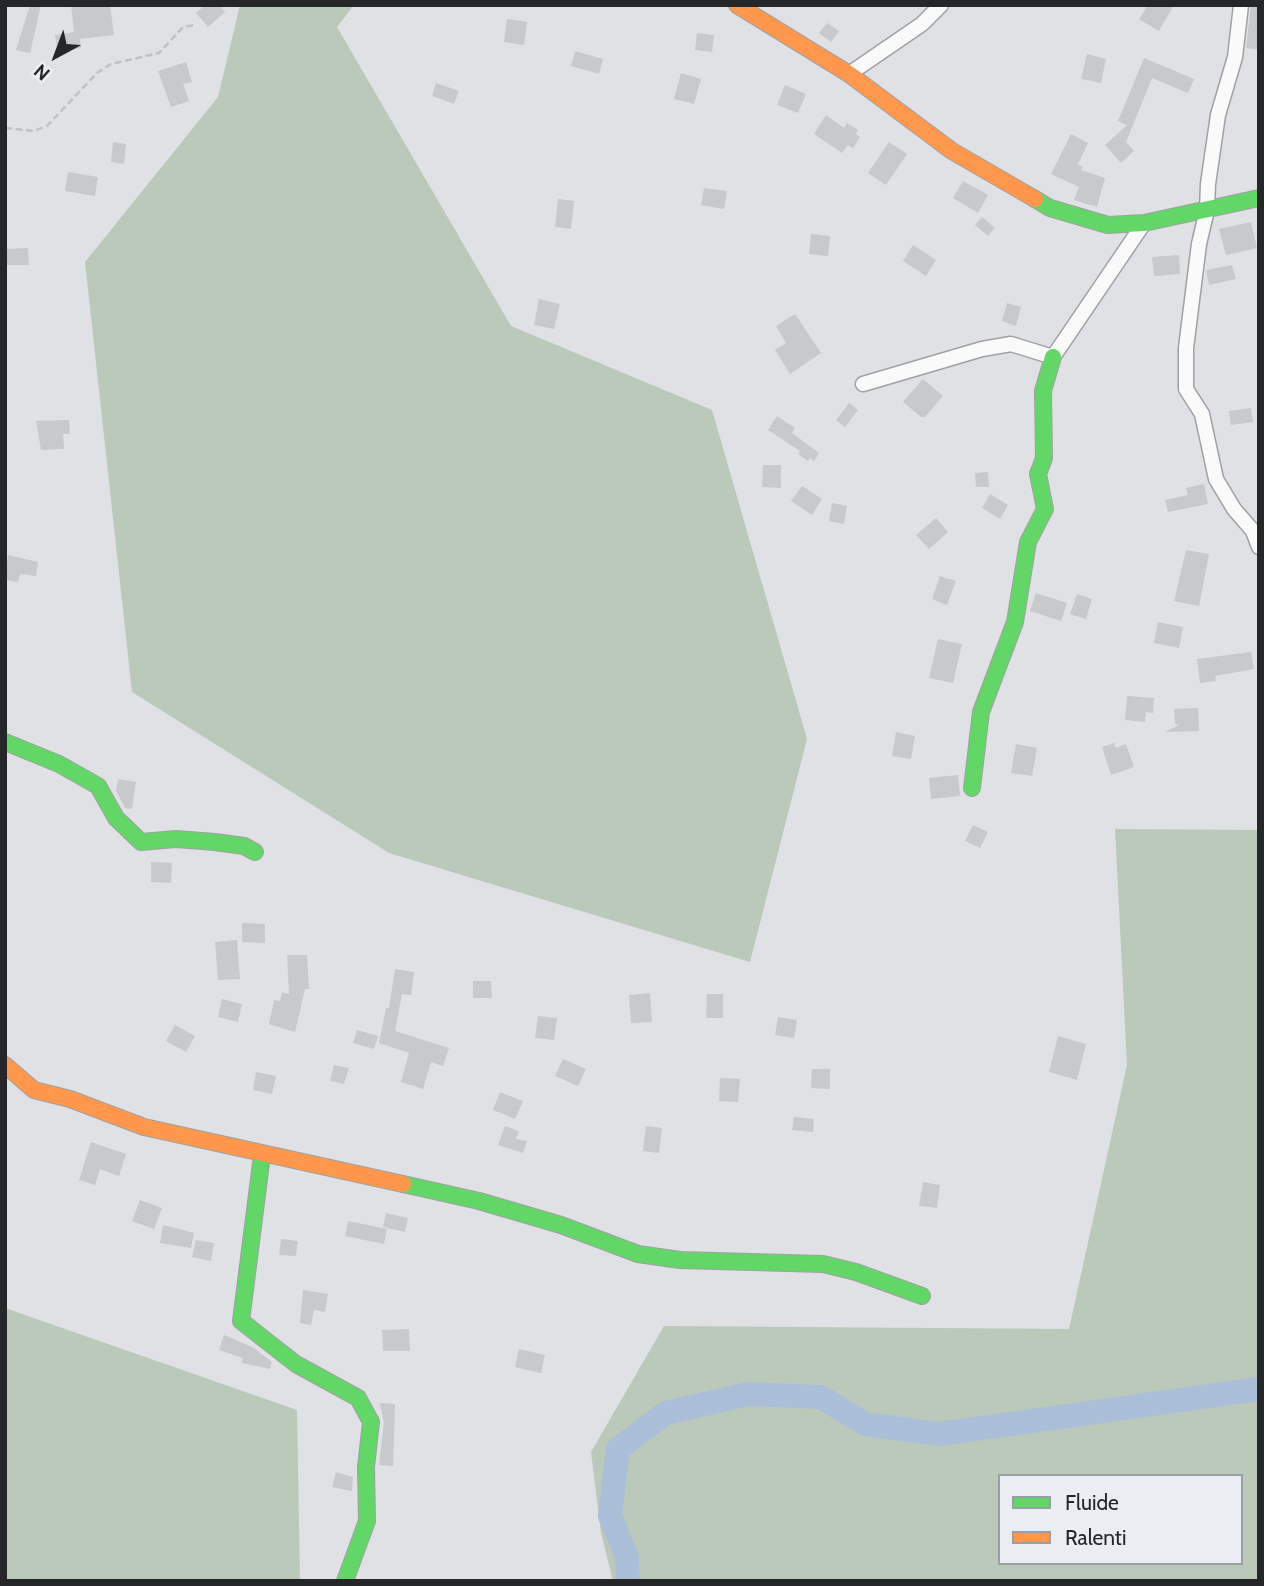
<!DOCTYPE html>
<style>
body{margin:0}
#map{position:relative;width:1264px;height:1586px;overflow:hidden;background:#dfe1e4;font-family:Cabin,sans-serif}
canvas{display:block}
.frame{position:absolute;inset:0;border:7px solid #252628;pointer-events:none}
.legend{position:absolute;left:998px;top:1474px;width:245px;height:91px;box-sizing:border-box;background:#eaeef3;border:2px solid #9b9ea2;margin:0;padding:9px 12px;list-style:none;font-size:21px;color:#252628}
.legend li{display:flex;align-items:center;gap:14px;height:35px}
.legend b{width:35px;border:2px solid #9b9ea2}
.north{position:absolute;left:21px;top:21px;width:70px;height:70px;-webkit-text-stroke:5px #eaeef3;paint-order:stroke;rotate:221deg;font-size:19px;font-weight:700;line-height:28px;text-align:center;color:#252628}
.north::after{content:'';display:block;margin:auto;width:24px;height:32px;background:#252628;clip-path:polygon(50% 0,100% 100%,50% 72%,0 100%)}
</style>
<div id="map">
<canvas width="1264" height="1586"></canvas>
<div class="frame"></div>
<ul class="legend">
<li><b style="height:9px;background:#63d668"></b>Fluide</li>
<li><b style="height:9px;background:#ff974d"></b>Ralenti</li>
</ul>
<div class="north">N</div>
</div>
<script>
const c = document.querySelector('canvas').getContext('2d');
c.lineJoin = 'round';
function paint(path, color) {
  c.fillStyle = color;
  c.fill(path, 'evenodd');
}
function toPath(rows) {
  const path = new Path2D();
  for (const r of rows) {
    path.moveTo(r[0], r[1]);
    for (let i = 2; i < r.length; i += 2) path.lineTo(r[i], r[i + 1]);
  }
  return path;
}
function trace(path, color, width, dash) {
  c.strokeStyle = color;
  c.lineWidth = width;
  c.lineCap = dash ? 'butt' : 'round';
  c.setLineDash(dash || []);
  c.stroke(path);
}
const green = toPath([
 [240,5,354,5,337,27,511,326,712,410,807,739,750,962,389,853,132,692,85,262,218,97],
 [1115,829,1259,830,1259,1581,613,1581,601,1533,591,1452,664,1326,1069,1329,1127,1065],
 [1000,1476,1241,1476,1241,1563,1000,1563],
 [5,1308,297,1410,300,1581,5,1581]
]);
const river = toPath([
 [628,1581,627,1557,610,1516,618,1449,666,1413,748,1394,821,1397,865,1424,939,1434,1259,1389]
]);
const building = toPath([
 [30,5,41,5,30,53,16,50],
 [71,5,110,5,114,35,80,39,81,48,58,52,55,35,74,32],
 [205,5,219,5,225,12,208,27,196,13],
 [1148,5,1174,5,1159,31,1139,19],
 [1251,5,1259,5,1259,50,1246,48],
 [507,19,527,22,524,45,504,42],
 [827,23,839,31,831,42,819,33],
 [697,33,714,35,712,52,695,50],
 [575,51,603,59,599,74,571,66],
 [1087,54,1106,59,1101,83,1081,79],
 [1144,58,1194,79,1188,93,1152,78,1126,142,1134,151,1121,163,1105,145,1127,125,1118,121],
 [186,62,192,82,183,84,189,101,171,107,158,71],
 [681,73,701,79,694,104,674,99],
 [436,83,459,91,454,104,432,96],
 [785,85,806,94,798,113,777,105],
 [826,115,844,128,847,123,858,130,856,134,860,137,853,148,848,145,842,153,814,134],
 [1071,134,1088,143,1078,164,1083,167,1081,170,1105,178,1097,207,1074,200,1079,187,1051,174],
 [113,142,126,144,124,164,111,162],
 [889,142,907,154,886,185,868,173],
 [68,172,98,177,95,196,65,191],
 [963,181,988,195,978,213,953,198],
 [704,188,727,191,724,209,701,205],
 [558,199,574,201,571,229,555,227],
 [982,217,995,228,988,236,975,225],
 [1251,222,1257,248,1226,255,1219,229],
 [811,234,830,236,828,256,809,254],
 [913,245,936,260,926,276,903,261],
 [28,248,29,265,5,265,5,249],
 [1179,255,1180,274,1154,276,1152,257],
 [1232,265,1236,279,1209,285,1206,270],
 [539,299,560,304,554,329,534,325],
 [1007,303,1021,307,1016,326,1002,321],
 [795,314,821,353,790,374,775,350,786,343,776,326],
 [923,379,943,396,925,417,921,417,903,402],
 [849,403,858,410,845,427,836,420],
 [1251,408,1253,422,1231,425,1229,411],
 [777,416,795,428,792,433,819,453,814,461,810,458,808,461,798,454,800,451,768,430],
 [69,420,70,434,63,434,64,449,41,450,36,421],
 [763,465,781,465,781,488,762,487],
 [988,472,989,487,976,487,975,473],
 [1204,484,1208,504,1168,512,1165,500,1188,495,1186,488],
 [802,486,822,499,812,515,791,501],
 [990,494,1008,505,1000,519,982,508],
 [832,503,847,506,844,524,829,521],
 [936,518,948,532,929,549,916,535],
 [1186,550,1209,554,1199,606,1174,601],
 [8,555,38,562,36,576,20,574,18,582,5,580],
 [940,576,956,581,947,605,932,599],
 [1036,593,1067,603,1061,621,1030,611],
 [1077,594,1092,599,1086,619,1070,614],
 [1158,622,1183,627,1179,648,1154,643],
 [938,639,962,644,953,683,929,678],
 [1251,652,1254,669,1215,676,1216,681,1200,683,1197,659],
 [1127,696,1154,698,1153,713,1146,712,1145,722,1125,720],
 [1198,708,1199,731,1165,732,1179,725,1175,724,1174,709],
 [896,732,915,736,911,759,892,756],
 [1114,743,1116,748,1126,744,1134,767,1111,775,1102,747],
 [1016,744,1037,748,1032,776,1011,773],
 [958,775,960,796,931,799,929,778],
 [118,779,136,782,132,809,125,808,116,791],
 [973,825,988,832,980,848,965,841],
 [151,862,172,863,171,883,151,882],
 [242,923,265,924,265,943,242,942],
 [237,940,240,979,218,980,215,942],
 [287,955,307,955,309,989,305,989,295,1032,269,1024,274,1000,280,1001,282,992,289,994],
 [395,969,414,972,411,995,402,994,395,1031,449,1048,443,1066,431,1062,423,1089,401,1082,409,1053,379,1043,386,1008,389,1008],
 [473,981,491,981,492,998,473,998],
 [650,993,652,1022,631,1023,629,995],
 [707,994,723,994,723,1018,706,1018],
 [222,999,242,1004,238,1022,218,1017],
 [538,1016,557,1018,554,1040,535,1038],
 [778,1017,797,1020,794,1038,775,1035],
 [175,1025,195,1036,186,1052,166,1041],
 [357,1030,378,1036,374,1049,353,1043],
 [1058,1036,1086,1044,1077,1080,1049,1072],
 [563,1059,586,1069,578,1086,555,1076],
 [334,1065,349,1068,344,1084,330,1081],
 [812,1069,830,1069,830,1089,811,1088],
 [256,1072,276,1076,272,1094,253,1090],
 [720,1078,740,1079,738,1102,719,1101],
 [500,1092,523,1101,515,1119,493,1110],
 [794,1117,814,1119,813,1132,792,1130],
 [505,1126,519,1131,516,1139,527,1141,523,1153,498,1145],
 [646,1126,662,1128,659,1153,643,1151],
 [91,1142,126,1154,119,1176,100,1169,95,1185,79,1180],
 [923,1182,940,1185,937,1208,919,1206],
 [140,1200,162,1208,154,1229,132,1221],
 [386,1213,408,1218,405,1232,383,1227],
 [348,1221,387,1229,384,1244,345,1236],
 [163,1225,194,1233,191,1248,160,1243],
 [281,1239,298,1241,296,1256,279,1255],
 [196,1240,214,1243,211,1261,192,1257],
 [303,1290,328,1294,325,1312,314,1310,311,1325,300,1323],
 [409,1329,410,1351,383,1351,382,1330],
 [224,1335,254,1348,272,1362,270,1369,242,1363,243,1358,219,1350],
 [519,1349,545,1355,541,1373,515,1367],
 [380,1403,395,1404,393,1466,379,1465,384,1423],
 [336,1472,353,1477,352,1491,332,1487]
]);
const path = toPath([
 [5,128,34,131,47,126,97,73,111,64,159,53,183,27,195,25]
]);
const street = toPath([
 [1241,5,1235,57,1218,115,1208,184,1207,210,1199,244,1186,348,1186,389,1202,414,1216,479,1234,509,1253,531,1259,547],
 [849,74,922,24,941,5],
 [863,384,982,349,1011,344,1053,357,1144,223]
]);
const fast = toPath([
 [1035,199,1050,208,1108,225,1144,223,1259,198],
 [5,742,59,764,98,786,116,818,141,842,176,839,215,842,244,846,255,852],
 [972,788,981,712,1015,622,1028,542,1045,509,1038,474,1044,458,1043,391,1053,357],
 [262,1155,241,1321,296,1364,358,1398,371,1422,366,1467,367,1521,345,1581],
 [403,1184,479,1201,561,1225,638,1254,680,1260,823,1264,856,1272,922,1296]
]);
const slow = toPath([
 [737,5,849,74,952,151,1035,199],
 [5,1065,34,1090,70,1099,144,1127,403,1184]
]);
paint(green, '#bbc9ba');
trace(river, '#aabfd7', 24);
paint(building, '#c7c9cb');
trace(street, '#a0a1a3', 17);
trace(fast, '#a0a1a3', 18);
trace(slow, '#a0a1a3', 18);
trace(path, '#c2c2c3', 2.5, [7, 3.5]);
trace(street, '#fafafb', 14);
trace(fast, '#63d668', 16);
trace(slow, '#ff974d', 16);
</script>
